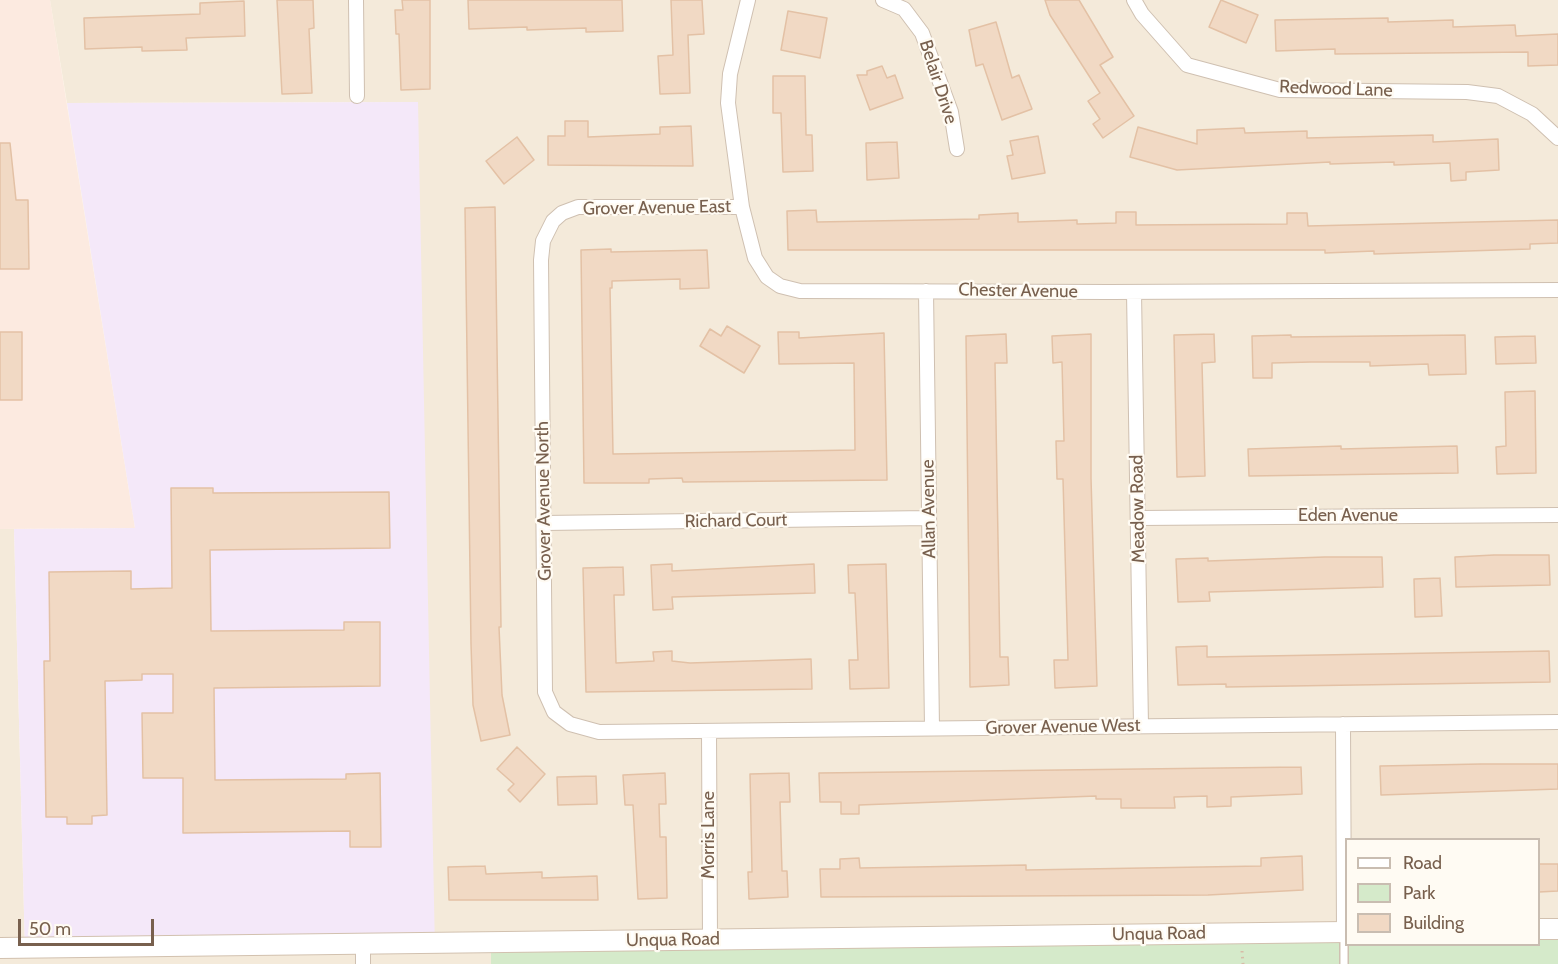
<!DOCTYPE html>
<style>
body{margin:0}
#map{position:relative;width:1558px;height:964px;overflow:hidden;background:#fcf7ec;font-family:Cabin,sans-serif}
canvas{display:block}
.legend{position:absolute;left:1345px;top:838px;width:195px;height:108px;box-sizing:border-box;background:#fffbf3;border:2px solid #c9bdb1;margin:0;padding:8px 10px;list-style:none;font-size:18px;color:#78604e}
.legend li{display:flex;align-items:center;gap:12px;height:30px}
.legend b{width:30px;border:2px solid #c9bdb1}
.scale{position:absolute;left:18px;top:919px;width:136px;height:27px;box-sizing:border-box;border:3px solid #78604e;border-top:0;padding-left:8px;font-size:18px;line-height:21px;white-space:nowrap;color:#78604e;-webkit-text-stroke:4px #fffbf3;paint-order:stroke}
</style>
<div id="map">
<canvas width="1558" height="964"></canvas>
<ul class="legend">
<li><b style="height:8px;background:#fff"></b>Road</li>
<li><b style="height:16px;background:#d5eaca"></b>Park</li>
<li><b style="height:16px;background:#f1d9c4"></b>Building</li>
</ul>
<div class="scale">50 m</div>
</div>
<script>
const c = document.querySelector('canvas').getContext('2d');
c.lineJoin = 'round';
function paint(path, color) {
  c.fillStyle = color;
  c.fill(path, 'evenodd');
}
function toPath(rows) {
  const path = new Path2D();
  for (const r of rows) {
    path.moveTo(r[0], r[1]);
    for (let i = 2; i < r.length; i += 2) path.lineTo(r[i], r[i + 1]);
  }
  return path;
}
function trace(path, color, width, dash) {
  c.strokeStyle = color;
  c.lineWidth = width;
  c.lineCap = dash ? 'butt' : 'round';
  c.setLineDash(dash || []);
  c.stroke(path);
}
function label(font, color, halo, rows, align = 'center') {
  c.font = font + ' Cabin,sans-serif';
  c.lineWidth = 4.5;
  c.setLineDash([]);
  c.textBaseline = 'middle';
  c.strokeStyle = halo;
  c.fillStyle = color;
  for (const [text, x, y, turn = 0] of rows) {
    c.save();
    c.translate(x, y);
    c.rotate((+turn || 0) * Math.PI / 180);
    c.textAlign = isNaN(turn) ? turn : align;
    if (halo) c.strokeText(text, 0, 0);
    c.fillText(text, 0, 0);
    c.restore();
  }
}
const residential = toPath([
 [50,0,1558,0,1558,936,1539,937,1538,840,1346,840,1346,939,491,950,491,964,0,964,0,529,14,529,25,951,418,102,67,103]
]);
const commercial = toPath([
 [0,0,50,0,135,528,0,529]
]);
const education = toPath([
 [418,102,435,951,25,952,14,529,135,528,67,103]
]);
const green = toPath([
 [1558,936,1558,964,491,964,491,950,1346,939,1346,944,1538,944,1539,937]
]);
const building = toPath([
 [277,0,313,0,314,28,309,29,312,93,282,94,277,0],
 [402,0,430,0,430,89,401,90,399,34,396,34,395,10,403,10,402,0],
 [468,0,622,0,623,31,586,32,586,28,527,30,527,27,469,29,468,0],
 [671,0,702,0,704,34,688,35,690,93,660,94,658,56,673,55,671,0],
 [1045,0,1079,0,1113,57,1100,65,1134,116,1103,138,1093,124,1100,119,1088,101,1100,93,1050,15,1045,0],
 [1221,0,1258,15,1246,43,1209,27,1221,0],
 [244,1,245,36,186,38,187,50,142,51,142,47,85,49,84,18,200,14,200,3,244,1],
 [788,11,827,18,820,58,781,50,788,11],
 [1388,18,1388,22,1453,20,1453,27,1515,25,1516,36,1558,34,1558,65,1528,66,1528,52,1335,54,1335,49,1276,51,1275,20,1388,18],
 [996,22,1012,78,1019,75,1032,109,1002,120,983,64,976,66,969,30,996,22],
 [882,66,887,78,895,75,903,98,870,110,857,75,867,75,867,71,882,66],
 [773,76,805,76,806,135,812,135,813,171,783,172,781,113,773,113,773,76],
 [565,121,588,121,588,137,660,134,660,127,691,126,693,166,548,165,548,136,565,136,565,121],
 [1138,127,1197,144,1197,130,1244,128,1245,133,1307,131,1307,138,1433,135,1433,142,1498,139,1499,170,1466,172,1466,180,1451,181,1450,163,1394,165,1394,162,1330,164,1330,162,1177,170,1130,157,1138,127],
 [1038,136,1045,173,1012,179,1007,156,1013,155,1010,141,1038,136],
 [517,137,534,160,504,184,486,161,517,137],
 [897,142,899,178,867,180,866,143,897,142],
 [0,143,10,143,16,200,28,200,29,269,0,269,0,143],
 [495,207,501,627,499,627,502,695,510,735,481,741,473,705,471,644,465,208,495,207],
 [816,210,817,222,979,219,979,215,1018,213,1018,222,1077,220,1077,224,1116,223,1116,212,1136,212,1136,225,1287,224,1287,213,1307,213,1308,226,1558,220,1558,243,1530,244,1530,249,1374,254,1374,251,1325,253,1325,250,788,250,787,211,816,210],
 [611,249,611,252,707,250,709,288,680,289,680,279,612,281,612,288,610,288,613,454,855,450,854,363,779,364,778,332,799,332,799,338,884,333,887,480,683,482,682,478,649,479,649,483,584,483,581,250,611,249],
 [727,326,760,346,744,373,700,346,710,329,721,336,727,326],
 [0,332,22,332,22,400,0,400,0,332],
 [1006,334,1007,363,995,363,1000,657,1008,657,1009,685,970,687,966,336,1006,334],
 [1091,334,1091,478,1097,686,1055,688,1054,660,1068,660,1063,479,1057,479,1056,441,1064,441,1062,362,1053,363,1052,336,1091,334],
 [1214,334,1215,362,1202,363,1205,476,1177,477,1174,335,1214,334],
 [1291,335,1291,337,1465,335,1466,374,1429,375,1428,364,1370,366,1370,362,1311,362,1272,363,1272,378,1253,378,1252,336,1291,335],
 [1535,336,1536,363,1496,364,1495,337,1535,336],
 [1535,391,1536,473,1497,474,1496,447,1506,446,1505,392,1535,391],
 [1341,446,1341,449,1457,446,1458,473,1249,476,1248,449,1341,446],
 [171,488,213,488,213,493,389,492,390,548,210,550,211,631,344,630,344,622,380,622,380,686,214,688,215,780,346,779,346,774,380,773,381,847,350,847,350,831,183,833,183,778,143,778,142,713,173,713,173,674,142,674,142,680,105,681,107,815,92,816,92,824,67,824,67,817,46,817,44,661,50,661,49,572,131,571,131,589,172,588,171,488],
 [1494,555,1549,555,1550,585,1456,587,1455,557,1494,555],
 [1325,557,1382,557,1383,587,1209,592,1210,601,1178,602,1176,559,1208,558,1208,561,1325,557],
 [672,564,672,571,814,564,815,593,672,597,673,609,653,610,651,565,672,564],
 [886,564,889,688,850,689,849,660,858,660,855,593,849,593,848,565,886,564],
 [623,567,624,595,614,595,616,663,654,661,653,652,672,651,672,661,690,663,811,659,812,689,586,692,583,568,623,567],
 [1440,578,1442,616,1415,617,1414,579,1440,578],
 [1207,646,1207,657,1549,651,1550,682,1226,687,1226,684,1178,685,1176,647,1207,646],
 [517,747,545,774,520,802,508,790,514,784,497,769,517,747],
 [1481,764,1558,764,1558,789,1381,795,1380,766,1481,764],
 [1301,767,1302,794,1231,797,1231,806,1207,807,1207,796,1174,797,1175,808,1121,808,1121,799,1096,799,1096,796,859,805,859,814,841,814,841,802,820,802,819,773,1301,767],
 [665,773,666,804,659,804,660,837,666,837,667,898,638,899,633,805,625,805,623,775,665,773],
 [789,773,790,802,780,802,782,871,787,871,788,897,749,899,748,872,752,872,750,774,789,773],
 [596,776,597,804,558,805,557,777,596,776],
 [1302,856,1303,890,1208,895,821,897,820,869,840,869,840,859,859,858,860,868,1026,865,1026,870,1261,866,1261,858,1302,856],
 [1539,864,1558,864,1558,891,1539,892,1539,864],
 [485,866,486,874,542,872,542,878,597,876,598,900,449,900,448,867,485,866]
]);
const path = toPath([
 [1242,951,1243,964]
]);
const lane = toPath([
 [1344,934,1344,964]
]);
const street = toPath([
 [356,0,357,96],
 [748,0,730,74,728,103,742,207,755,258,767,277,780,286,800,291,1110,292,1558,290],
 [883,0,904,9,922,33,951,112,957,149],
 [1134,0,1142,14,1187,65,1280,90,1467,92,1498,96,1532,114,1558,138],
 [742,207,578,207,562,213,553,221,543,241,541,260,545,692,554,712,570,724,599,732,1558,722],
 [926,291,932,728],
 [1134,292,1141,726],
 [1138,518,1558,515],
 [544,523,929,518],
 [1343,724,1344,932],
 [709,731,710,940],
 [363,943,363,964]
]);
const secondary = toPath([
 [1538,929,1558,929],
 [0,948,1346,932]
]);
const streetNames = [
 ["Belair Drive",938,82,72],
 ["Redwood Lane",1336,89,2],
 ["Grover Avenue East",657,208,-1],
 ["Chester Avenue",1018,291,1],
 ["Grover Avenue North",544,501,-91],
 ["Allan Avenue",929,509,-91],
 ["Meadow Road",1138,509,-91],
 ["Eden Avenue",1348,516],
 ["Richard Court",736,521,-1],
 ["Grover Avenue West",1063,727,-1],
 ["Morris Lane",709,835,-90],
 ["Unqua Road",1159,934,-1],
 ["Unqua Road",673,940,-1]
];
paint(residential, '#f4eada');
paint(commercial, '#fceae0');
paint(education, '#f4e8f9');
paint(green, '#d5eaca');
paint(building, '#f1d9c4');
trace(building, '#e3c1a5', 1.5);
trace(lane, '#cfc0b1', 10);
trace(street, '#cfc0b1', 16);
trace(secondary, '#d2c1af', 22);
trace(path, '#d7bca7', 3, [1.5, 4.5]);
trace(lane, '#fff', 7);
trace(street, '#fff', 14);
trace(secondary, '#fff', 20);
label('18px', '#78604e', '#fffbf3', streetNames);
</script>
